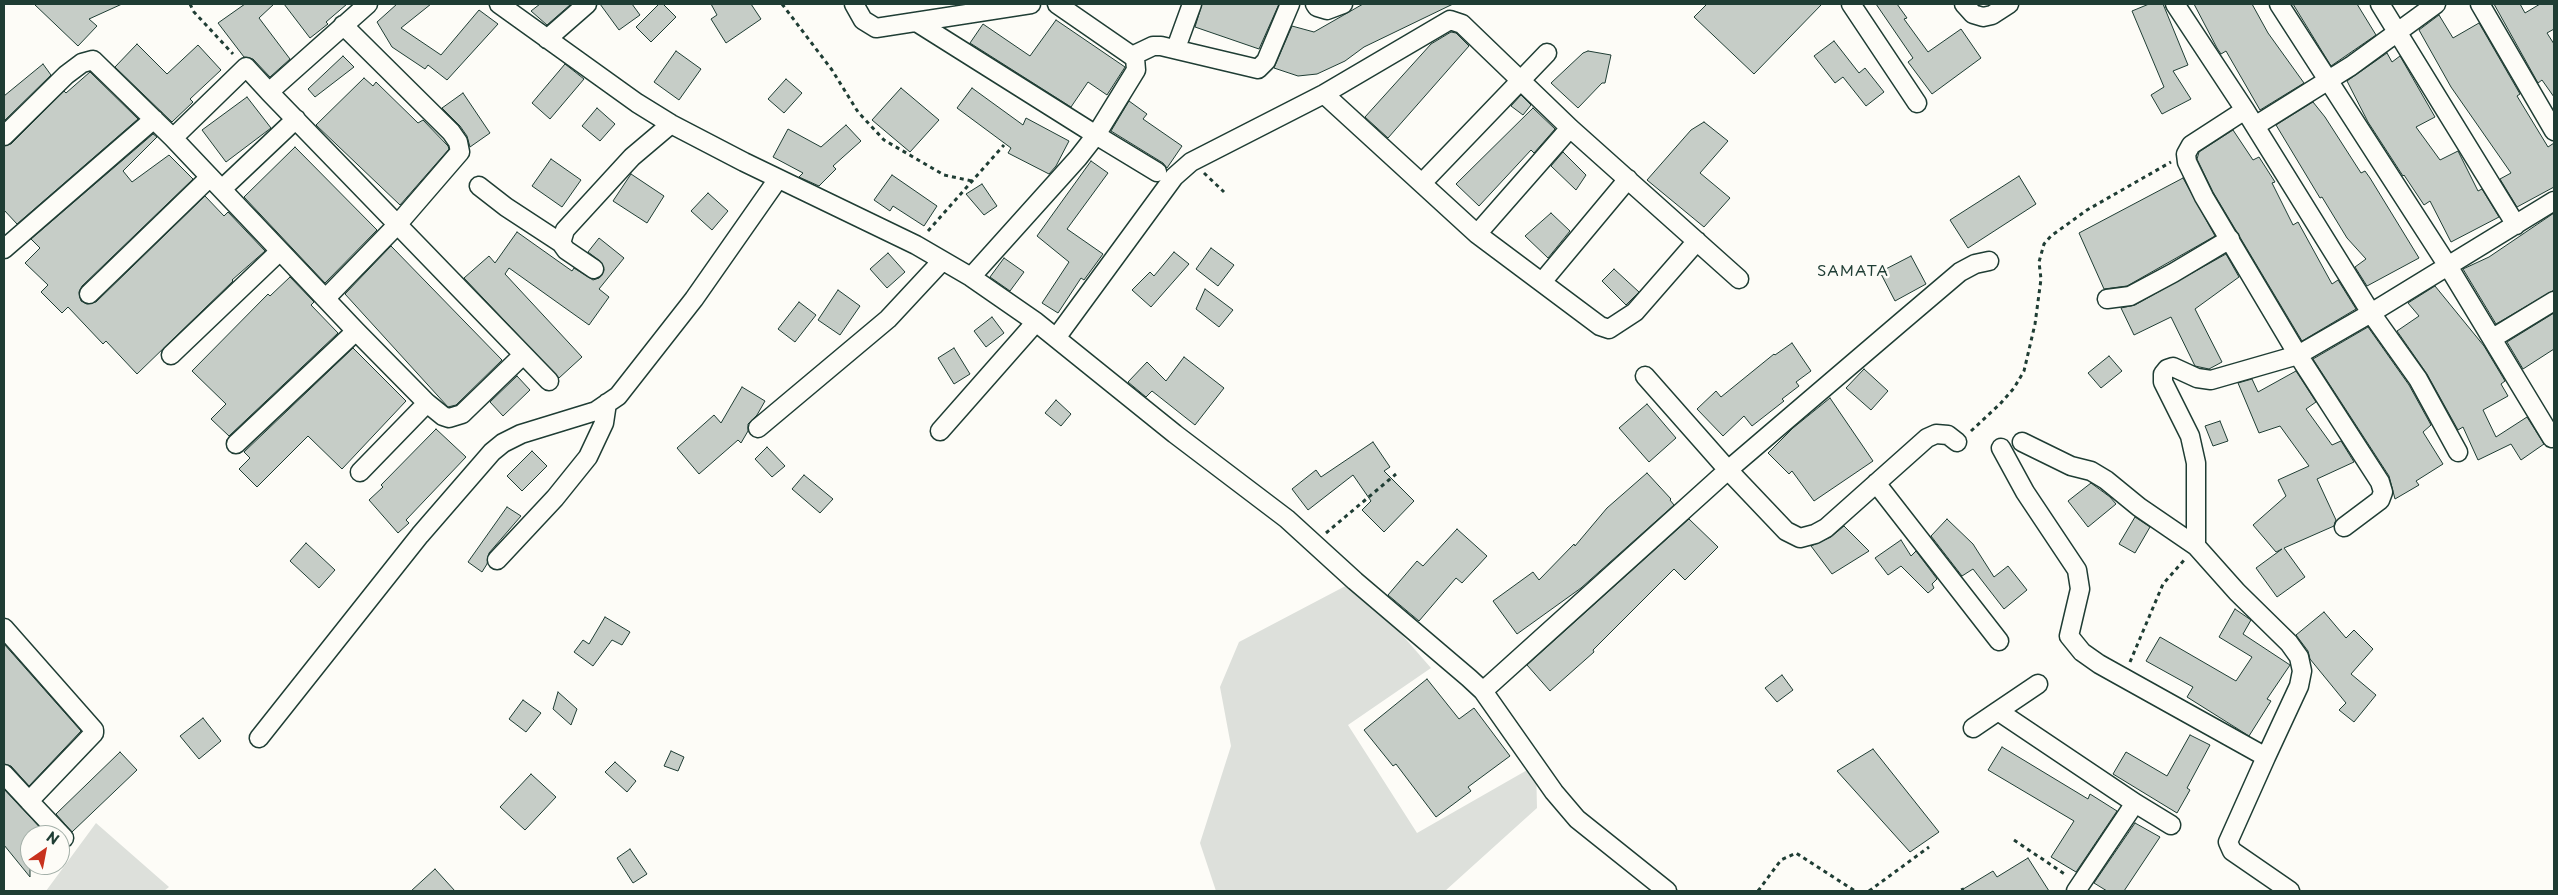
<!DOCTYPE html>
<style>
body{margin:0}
#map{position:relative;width:2558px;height:895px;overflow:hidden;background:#fdfcf7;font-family:"Playpen Sans",sans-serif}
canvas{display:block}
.frame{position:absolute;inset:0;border:5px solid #1f3d34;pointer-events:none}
.north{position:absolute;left:20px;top:825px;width:50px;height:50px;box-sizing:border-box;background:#fdfcf7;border:1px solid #a4b0a9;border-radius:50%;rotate:33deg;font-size:14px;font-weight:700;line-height:20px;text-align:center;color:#1f3d34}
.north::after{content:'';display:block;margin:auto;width:18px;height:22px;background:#c8321e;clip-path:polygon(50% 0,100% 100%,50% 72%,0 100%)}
</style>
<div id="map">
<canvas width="2558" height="895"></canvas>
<div class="frame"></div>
<div class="north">N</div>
</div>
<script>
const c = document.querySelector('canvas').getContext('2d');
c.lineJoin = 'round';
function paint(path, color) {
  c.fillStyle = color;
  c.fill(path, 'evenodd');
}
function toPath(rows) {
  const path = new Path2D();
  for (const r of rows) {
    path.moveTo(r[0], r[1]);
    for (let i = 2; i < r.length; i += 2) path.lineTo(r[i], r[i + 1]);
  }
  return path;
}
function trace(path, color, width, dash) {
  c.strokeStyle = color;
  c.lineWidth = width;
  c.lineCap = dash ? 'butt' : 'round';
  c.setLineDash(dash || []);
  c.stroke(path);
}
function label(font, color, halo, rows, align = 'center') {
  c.font = font + ' "Playpen Sans",sans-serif';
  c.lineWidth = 5;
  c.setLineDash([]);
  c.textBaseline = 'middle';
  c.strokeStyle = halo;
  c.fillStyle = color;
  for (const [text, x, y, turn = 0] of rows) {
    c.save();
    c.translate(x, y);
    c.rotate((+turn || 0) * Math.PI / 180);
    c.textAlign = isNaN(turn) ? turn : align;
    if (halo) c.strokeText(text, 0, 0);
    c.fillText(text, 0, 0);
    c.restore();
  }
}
const green = toPath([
 [1355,581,1431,668,1348,725,1417,833,1536,765,1537,808,1445,891,1216,891,1200,843,1231,746,1220,687,1239,642],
 [96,823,169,887,164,891,46,891]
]);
const building = toPath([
 [34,4,122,4,89,19,97,26,78,46,34,4],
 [245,4,274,4,259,18,290,59,270,77,253,59,244,57,218,23,245,4],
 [284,4,347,4,326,22,328,24,310,38,284,4],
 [397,4,431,4,401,28,441,55,479,10,498,24,447,80,428,65,425,69,392,47,377,22,397,4],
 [540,4,571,4,547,25,531,11,540,4],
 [600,4,632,4,640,15,619,30,600,4],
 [659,4,663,4,676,17,651,42,636,27,659,4],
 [711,4,751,4,761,19,726,43,711,19,717,15,711,4],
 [1202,4,1279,4,1259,49,1195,27,1202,4],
 [1363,4,1453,4,1364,47,1345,61,1317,74,1298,76,1274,68,1292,26,1314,32,1363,4],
 [1707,4,1822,4,1754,74,1694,17,1707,4],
 [1876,4,1897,4,1907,18,1904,19,1928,52,1961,29,1981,58,1932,94,1908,62,1913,58,1876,4],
 [2149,4,2163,4,2188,65,2173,71,2191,99,2162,114,2151,95,2164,87,2132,11,2149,4],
 [2194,4,2252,4,2268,33,2304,83,2260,110,2226,51,2221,54,2217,48,2194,4],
 [2293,4,2357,4,2376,35,2331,66,2293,4],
 [2494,4,2520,4,2525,13,2540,4,2554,4,2554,29,2547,33,2554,44,2554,97,2542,80,2538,83,2494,4],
 [2439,15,2453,38,2479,23,2520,94,2517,96,2548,147,2554,143,2554,187,2517,207,2500,179,2511,173,2451,87,2419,30,2439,15],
 [1056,20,1125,67,1107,95,1088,82,1071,107,970,43,983,24,1030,56,1056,20],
 [1451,32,1456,33,1469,46,1388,138,1365,117,1431,44,1451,32],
 [1834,41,1859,73,1865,68,1884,92,1866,106,1843,77,1835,83,1814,56,1834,41],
 [137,44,167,74,198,45,221,70,190,99,193,102,172,122,115,67,137,44],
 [676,51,701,69,679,100,654,82,676,51],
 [1588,51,1611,55,1605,83,1602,83,1578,108,1551,83,1583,53,1588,51],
 [2387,53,2392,62,2400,56,2435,117,2416,127,2440,160,2458,151,2478,191,2482,189,2499,217,2451,242,2430,201,2424,205,2404,175,2403,176,2368,122,2347,81,2387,53],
 [343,56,354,67,315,97,308,89,343,56],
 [43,64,51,75,4,121,4,96,43,64],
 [565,64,584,79,550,119,532,103,565,64],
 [90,72,138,119,17,224,4,210,4,146,11,144,64,91,66,93,90,72],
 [364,78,373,86,376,82,418,123,423,120,448,146,449,149,400,205,316,125,364,78],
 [786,79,802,93,784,113,768,99,786,79],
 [901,88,939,120,910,152,872,120,901,88],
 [972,88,1023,125,1026,118,1069,141,1056,166,1049,174,1008,153,1011,148,957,108,972,88],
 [463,93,490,133,470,147,467,136,460,126,442,108,463,93],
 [1521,95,1531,105,1523,115,1511,106,1521,95],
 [247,97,271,128,226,162,202,130,247,97],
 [1129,101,1147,114,1143,119,1182,146,1167,168,1163,163,1111,131,1129,101],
 [2313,102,2325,117,2361,173,2365,171,2370,178,2419,258,2367,286,2355,267,2366,259,2347,238,2322,197,2320,198,2276,125,2313,102],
 [597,108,615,124,600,141,582,126,597,108],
 [1533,108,1555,129,1534,153,1531,150,1479,206,1456,184,1533,108],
 [1704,122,1728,141,1700,173,1730,198,1704,227,1647,180,1691,130,1704,122],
 [846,125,861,141,833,166,836,169,819,186,799,177,803,173,773,157,788,129,821,147,846,125],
 [2233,130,2253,160,2259,157,2275,182,2272,183,2293,225,2298,222,2332,284,2338,280,2356,309,2302,341,2213,192,2197,159,2199,152,2233,130],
 [153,134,157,137,123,171,132,182,169,155,193,179,82,286,79,292,81,301,87,304,96,302,205,196,224,216,228,212,265,251,232,280,233,281,137,374,106,341,103,344,68,307,62,313,41,292,48,285,25,263,40,248,31,239,153,134],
 [295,147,377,230,325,283,244,197,295,147],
 [1563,152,1586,175,1576,190,1551,166,1563,152],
 [551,159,581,180,562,207,532,186,551,159],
 [1091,161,1108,173,1067,229,1103,254,1084,280,1081,278,1058,313,1042,303,1069,262,1037,236,1091,161],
 [631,174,664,196,647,223,613,201,631,174],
 [892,175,937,206,924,226,893,206,890,211,874,200,892,175],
 [2019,176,2036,204,1968,248,1950,220,2019,176],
 [2183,178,2215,236,2127,286,2104,289,2079,233,2183,178],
 [982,184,997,206,984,215,966,194,982,184],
 [708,193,728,211,712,230,691,211,708,193],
 [1551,213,1570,231,1548,258,1525,236,1551,213],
 [2554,213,2554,290,2496,324,2463,269,2489,257,2554,213],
 [517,232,572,271,574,268,593,280,599,278,604,270,600,261,588,252,599,238,624,258,599,289,609,297,589,325,509,268,505,274,582,357,559,378,464,278,489,256,495,263,517,232],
 [391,246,502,360,456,405,448,407,345,294,391,246],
 [1211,248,1234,265,1218,286,1196,269,1211,248],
 [1174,252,1189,264,1151,307,1132,290,1150,272,1154,276,1174,252],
 [888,253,905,272,887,288,870,269,888,253],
 [2226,254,2239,277,2195,309,2222,362,2209,369,2195,366,2171,317,2134,335,2121,308,2135,305,2226,254],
 [1911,256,1926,284,1895,301,1880,272,1911,256],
 [1004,258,1024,272,1010,291,990,277,1004,258],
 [1614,269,1639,292,1626,305,1602,281,1614,269],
 [290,277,314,302,311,305,338,333,229,436,211,419,226,404,192,371,268,294,270,296,290,277],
 [2435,286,2484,346,2505,381,2501,384,2508,396,2483,410,2496,437,2527,417,2544,444,2521,460,2511,444,2478,460,2463,427,2458,430,2427,374,2397,331,2419,316,2408,303,2435,286],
 [1205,289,1233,310,1219,327,1196,309,1205,289],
 [838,290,860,306,840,335,818,320,838,290],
 [799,302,816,315,795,342,778,329,799,302],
 [2554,313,2554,349,2523,369,2507,342,2554,313],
 [992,317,1004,333,986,347,974,331,992,317],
 [2368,327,2409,385,2431,425,2423,432,2443,464,2416,481,2419,485,2395,499,2389,476,2313,359,2368,327],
 [1792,343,1811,371,1796,382,1799,386,1782,399,1784,401,1752,426,1744,416,1723,436,1697,409,1716,391,1721,397,1774,354,1775,355,1792,343],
 [353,348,406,401,342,469,308,436,257,487,239,469,250,458,244,452,353,348],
 [954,348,970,374,954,384,938,358,954,348],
 [2109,356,2122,371,2101,388,2088,373,2109,356],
 [1184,357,1224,388,1195,425,1152,391,1146,397,1128,382,1147,362,1166,381,1184,357],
 [1864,369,1888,391,1871,410,1846,388,1864,369],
 [2296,371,2316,402,2306,409,2332,445,2341,441,2354,462,2317,479,2336,520,2334,526,2284,548,2305,577,2277,597,2256,568,2282,549,2276,552,2253,525,2286,496,2278,480,2309,466,2280,426,2259,433,2238,383,2252,379,2258,392,2296,371],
 [517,376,530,390,503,416,490,402,517,376],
 [742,387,765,401,757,415,748,424,748,431,741,443,738,440,699,474,677,448,714,415,721,423,742,387],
 [1830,398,1873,461,1814,501,1792,471,1789,474,1768,453,1793,428,1830,398],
 [1056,400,1071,414,1061,426,1045,413,1056,400],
 [1647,404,1676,438,1649,462,1619,428,1647,404],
 [2220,421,2228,441,2213,446,2205,426,2220,421],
 [436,429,466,457,406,520,409,523,398,533,369,500,383,487,381,485,436,429],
 [1373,442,1390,467,1384,471,1414,501,1384,532,1362,510,1371,501,1353,475,1308,510,1292,489,1316,470,1321,477,1373,442],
 [767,447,785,466,772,477,755,459,767,447],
 [532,451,547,466,522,491,507,476,532,451],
 [1647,473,1671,499,1670,500,1674,505,1581,588,1517,634,1493,601,1533,572,1539,580,1574,544,1575,546,1607,508,1647,473],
 [804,475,833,499,820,513,792,489,804,475],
 [2091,483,2110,497,2116,504,2088,527,2068,501,2091,483],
 [507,507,521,516,489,553,487,564,482,572,468,562,507,507],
 [2135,517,2150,527,2135,553,2119,544,2135,517],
 [1689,519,1718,547,1685,580,1674,569,1593,650,1594,652,1550,691,1527,665,1689,519],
 [1947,519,1973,544,1994,577,2008,566,2027,590,2004,609,1973,569,1962,576,1931,536,1947,519],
 [1844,526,1869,551,1832,574,1811,546,1831,537,1844,526],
 [1457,529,1487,556,1462,583,1456,578,1419,621,1388,595,1417,561,1423,566,1457,529],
 [1901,540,1911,556,1916,551,1937,579,1932,584,1934,588,1928,593,1901,566,1888,575,1875,558,1901,540],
 [306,543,335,570,319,588,290,561,306,543],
 [2235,609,2251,620,2243,634,2290,665,2267,699,2271,701,2249,736,2187,697,2193,687,2146,661,2160,637,2236,681,2252,657,2219,637,2235,609],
 [2324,612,2346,638,2354,630,2373,649,2351,674,2376,695,2354,722,2339,710,2346,703,2310,659,2308,651,2296,635,2324,612],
 [605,617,630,632,622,645,612,640,593,666,574,652,583,640,589,644,605,617],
 [4,644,81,731,29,786,11,766,4,764,4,644],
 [1782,675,1793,690,1777,702,1765,688,1782,675],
 [1427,679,1459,719,1474,708,1510,756,1468,787,1471,791,1436,817,1396,764,1393,766,1364,730,1427,679],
 [558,692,577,709,571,725,553,709,558,692],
 [523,700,541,713,526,732,509,719,523,700],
 [203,718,221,741,199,759,180,736,203,718],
 [2190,735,2210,745,2187,788,2190,790,2177,813,2113,774,2126,752,2167,776,2190,735],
 [2002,747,2088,799,2090,794,2117,811,2076,872,2051,857,2074,821,1988,770,2002,747],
 [1873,749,1939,832,1910,852,1837,771,1873,749],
 [671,751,684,757,678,771,664,766,671,751],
 [120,752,137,770,72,832,56,814,120,752],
 [615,762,636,781,627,792,605,772,615,762],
 [531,774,556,797,525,830,500,807,531,774],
 [4,789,47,835,30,835,30,877,4,845,4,789],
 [2135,823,2160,837,2124,891,2107,891,2094,883,2135,823],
 [630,849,647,874,633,883,617,858,630,849],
 [2028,858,2049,891,1960,891,1993,871,1997,877,2028,858],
 [435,869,455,891,411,891,435,869]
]);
const path = toPath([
 [190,4,194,12,233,54],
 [782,4,832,70,858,112,884,140,944,175,972,181],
 [1204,173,1224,192],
 [928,231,1004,145],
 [1971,431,2000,404,2014,388,2024,371,2035,324,2041,279,2039,262,2044,244,2051,236,2087,210,2171,162],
 [1326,533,1396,474],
 [2130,662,2163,584,2186,558],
 [2014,840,2066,875],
 [1962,888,1963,891],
 [1758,891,1781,860,1796,853,1855,891],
 [1869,891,1929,847]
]);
const street = toPath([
 [499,4,637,103,671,124,744,162,916,245,971,277,1078,158,1096,135,918,23],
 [854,4,863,20,876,28,1031,4],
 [1057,4,1135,58,1136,70,1096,135,1157,172],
 [1315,4,1317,7,1327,10,1343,4],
 [1851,4,1917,103],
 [1964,4,1973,14,1983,17,1992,15,2009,4],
 [2175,4,2245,110,2371,313,2418,379,2458,452],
 [2279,4,2448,266,2552,438],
 [2380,4,2516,225],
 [2480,4,2554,131],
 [547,39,587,4],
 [1176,48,1192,4],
 [1132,56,1153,46,1161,46,1258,69,1266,61,1290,4],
 [269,92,549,381],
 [1324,94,1477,234,1600,326,1609,329,1635,312,1697,241],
 [2245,110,2191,145,2186,154,2187,162,2204,197,2298,355,2380,482,2383,492,2380,500,2344,527],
 [2255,126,2351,66,2436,4],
 [4,136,66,75,82,63,93,60,173,138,246,67,269,92,368,4],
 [173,138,356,331,427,403,443,416,449,418,462,414,523,355],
 [1423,182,1547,53],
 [479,186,506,207,561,243],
 [222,189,296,119],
 [1477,234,1570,128],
 [4,249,154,119],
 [594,269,566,250,561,243,565,230,632,157,671,124],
 [971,277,1036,322,1175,434,1287,519,1355,581,1469,678,1483,691,1554,792,1577,819,1667,891],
 [1542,282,1628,179],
 [89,294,210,177],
 [326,298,397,225,460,152,458,142,451,132,343,25],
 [2107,299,2130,296,2173,273,2230,239],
 [1056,338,1174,177,1191,162,1324,94,1450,20,1462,24,1570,128,1739,279],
 [2493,338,2554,301],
 [171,355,280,251],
 [1645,376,1728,470,1786,531,1800,538,1815,534,1826,528,1927,438,1936,434,1948,435,1957,442],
 [758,428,888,319,942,261],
 [940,431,1036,322],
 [2022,442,2071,466,2091,471,2106,480,2139,507,2196,546],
 [236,444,356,331],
 [2001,448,2025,492,2077,570,2080,589,2069,636,2082,652,2099,664,2266,757,2299,686,2302,671,2299,657,2289,643,2237,592,2196,546,2196,463,2190,436,2163,382,2163,374,2167,369,2173,367,2197,378,2211,380,2298,355,2371,313,2554,201],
 [360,472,427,403],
 [1876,483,1999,641],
 [497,560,555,498,588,457,604,423,607,403],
 [4,628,94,730,94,733,29,801,64,838],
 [1483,691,1728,470,1900,323,1960,272,1975,264,1989,261],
 [1998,711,2038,684],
 [1973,728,1998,711,2135,803,2076,891],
 [259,738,420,535,492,452,503,443,521,434,596,411,618,396,694,299,778,179],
 [2266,757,2228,842,2232,851,2290,891],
 [4,774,29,801],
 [2135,803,2171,825]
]);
const quarterNames = [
 ["SAMATA",1853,272]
];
paint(green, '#dde0db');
paint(building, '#c6cdc7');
trace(building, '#1f3d34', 1);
trace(street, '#1f3d34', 21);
trace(path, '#1f3d34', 3, [4, 4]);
trace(street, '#fdfcf7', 18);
c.letterSpacing = '1px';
label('15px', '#1f3d34', '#fdfcf7', quarterNames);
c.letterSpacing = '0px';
</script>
